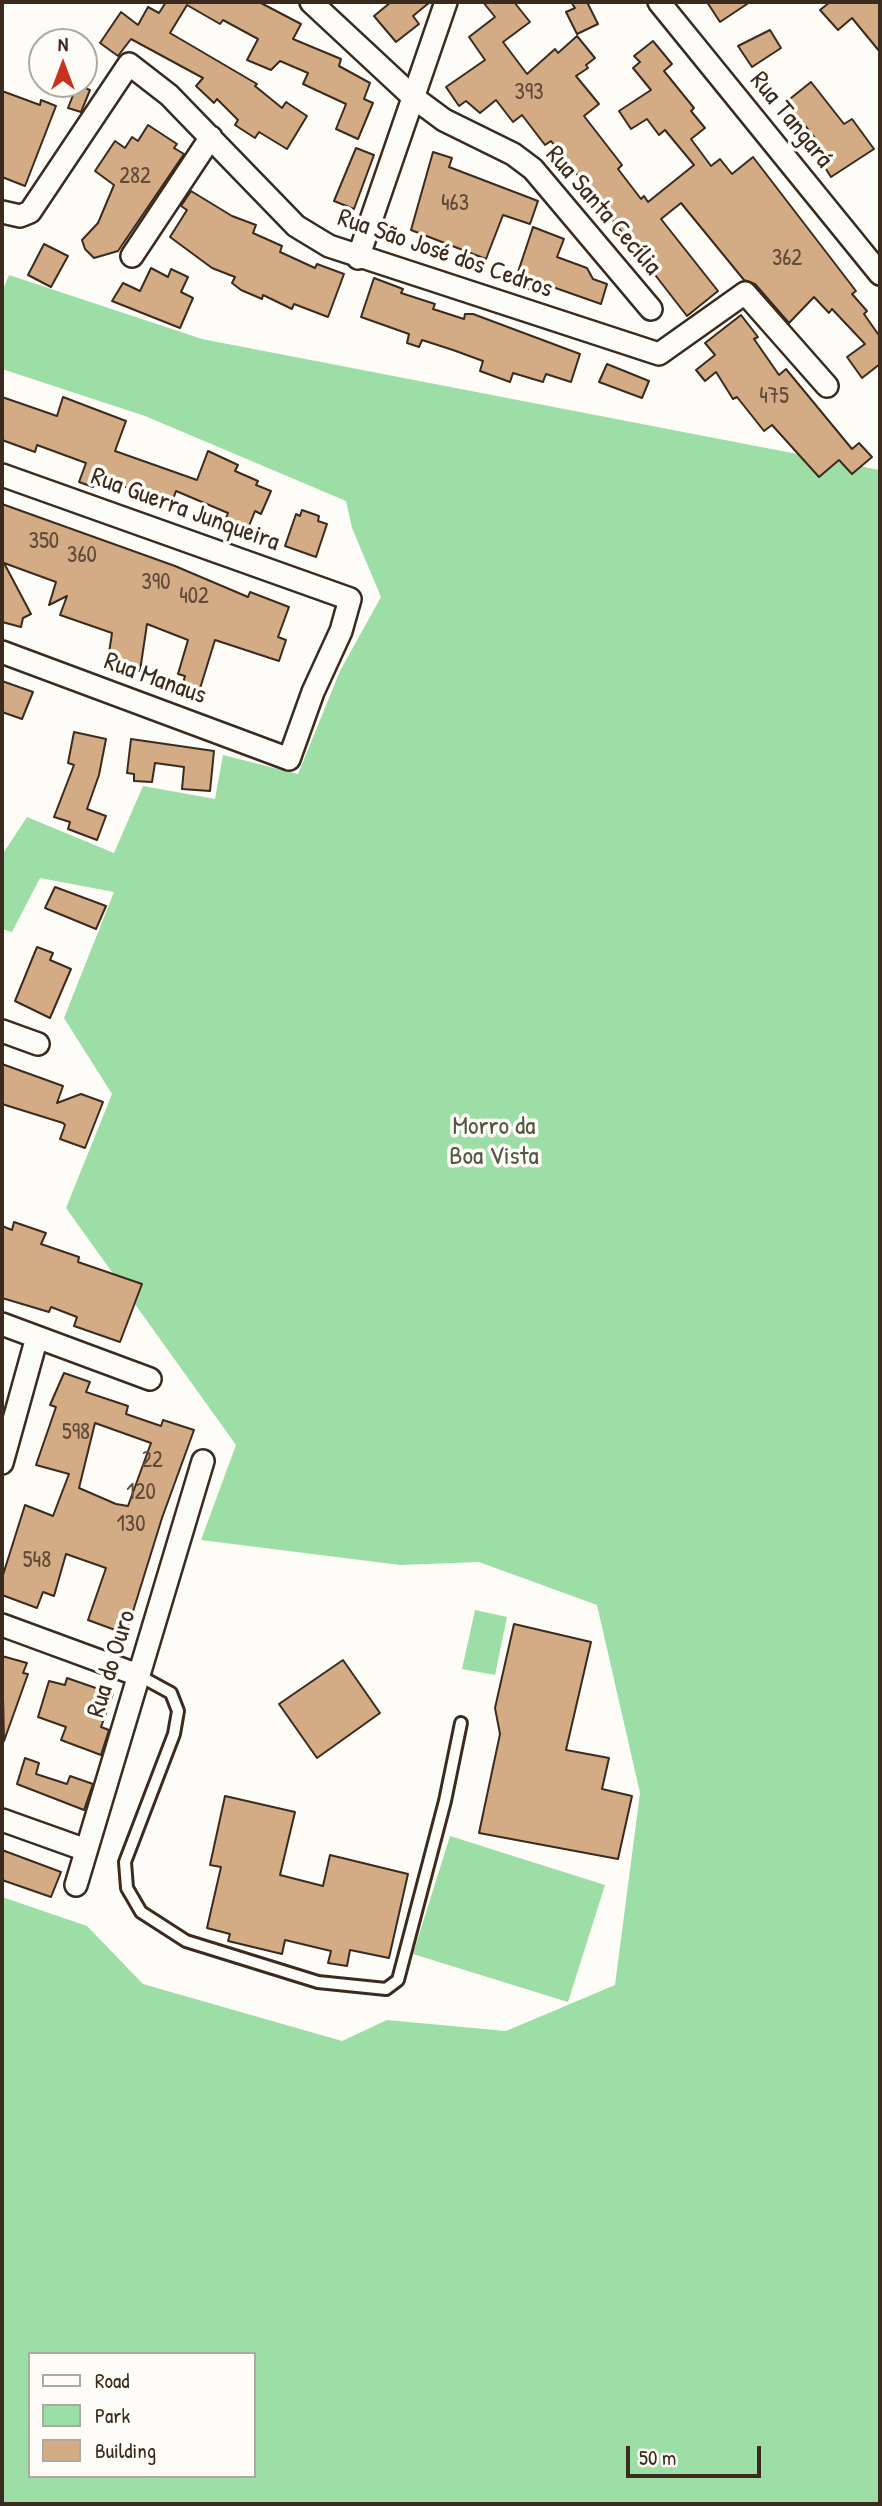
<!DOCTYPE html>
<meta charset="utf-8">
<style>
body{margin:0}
#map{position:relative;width:882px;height:2506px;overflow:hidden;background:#fdfcf7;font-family:"Patrick Hand",sans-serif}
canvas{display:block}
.frame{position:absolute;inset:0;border:4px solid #3b2a1e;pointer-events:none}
.legend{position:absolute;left:28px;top:2352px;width:228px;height:126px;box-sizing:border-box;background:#fdfcf7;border:2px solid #afa8a0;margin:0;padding:9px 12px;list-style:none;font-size:21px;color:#3b2a1e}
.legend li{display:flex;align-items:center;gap:14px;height:35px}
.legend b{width:35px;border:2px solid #afa8a0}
.north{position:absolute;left:28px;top:28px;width:70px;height:70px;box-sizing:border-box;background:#fdfcf7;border:2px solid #afa8a0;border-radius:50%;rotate:0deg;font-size:19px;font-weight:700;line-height:28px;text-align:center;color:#3b2a1e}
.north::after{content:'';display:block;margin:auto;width:24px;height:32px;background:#c8321e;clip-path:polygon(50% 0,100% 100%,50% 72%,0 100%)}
.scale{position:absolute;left:626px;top:2446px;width:135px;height:32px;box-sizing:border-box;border:4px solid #3b2a1e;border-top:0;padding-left:9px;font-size:21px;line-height:24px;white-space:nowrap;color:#3b2a1e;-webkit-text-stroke:5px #fdfcf7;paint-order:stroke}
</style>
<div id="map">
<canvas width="882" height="2506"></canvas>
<div class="frame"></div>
<ul class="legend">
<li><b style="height:9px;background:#fdfcf7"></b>Road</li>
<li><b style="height:19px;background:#9ddea7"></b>Park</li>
<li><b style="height:19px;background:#d3ab84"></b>Building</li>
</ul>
<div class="north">N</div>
<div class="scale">50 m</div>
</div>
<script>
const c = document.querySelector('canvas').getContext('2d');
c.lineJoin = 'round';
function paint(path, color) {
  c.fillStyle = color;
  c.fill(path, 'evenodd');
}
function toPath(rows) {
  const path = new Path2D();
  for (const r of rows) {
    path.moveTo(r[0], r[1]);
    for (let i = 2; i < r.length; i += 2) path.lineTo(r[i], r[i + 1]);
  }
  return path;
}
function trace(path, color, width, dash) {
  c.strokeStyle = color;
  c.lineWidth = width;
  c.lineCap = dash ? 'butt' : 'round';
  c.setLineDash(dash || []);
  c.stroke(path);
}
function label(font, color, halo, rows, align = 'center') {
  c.font = font + ' "Patrick Hand",sans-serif';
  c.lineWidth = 7;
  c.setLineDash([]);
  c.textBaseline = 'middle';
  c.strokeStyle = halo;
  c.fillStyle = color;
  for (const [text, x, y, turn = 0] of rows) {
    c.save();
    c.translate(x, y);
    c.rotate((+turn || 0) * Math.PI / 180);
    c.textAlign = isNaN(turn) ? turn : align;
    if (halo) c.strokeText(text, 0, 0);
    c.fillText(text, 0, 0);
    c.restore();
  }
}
const green = toPath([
 [9,275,202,339,880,470,880,2504,2,2504,2,1897,87,1926,143,1984,342,2041,387,2020,506,2031,615,1985,640,1793,597,1605,479,1562,400,1565,201,1540,236,1445,66,1208,112,1094,64,1018,114,892,40,878,12,932,2,929,2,855,27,817,114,853,143,786,215,799,223,755,298,774,340,671,381,597,352,528,346,501,145,416,2,369,2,292],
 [30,2354,254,2354,254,2476,30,2476],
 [475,1610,507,1617,495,1675,462,1669],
 [450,1836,605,1885,568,2002,413,1954]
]);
const building = toPath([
 [166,2,259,2,301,24,293,39,341,59,339,66,370,83,364,99,373,103,358,139,336,129,346,104,303,84,308,73,280,61,271,70,247,60,258,39,223,20,220,24,187,5,170,33,257,84,255,86,282,108,286,102,307,116,287,149,259,132,255,138,235,125,238,120,217,99,214,103,196,86,203,78,131,39,118,56,100,43,121,12,138,25,148,7,159,13,166,2],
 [391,2,430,2,413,16,419,24,396,42,374,16,391,2],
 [483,2,514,2,530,22,503,42,527,74,555,49,558,53,577,36,595,58,586,65,588,68,576,76,599,104,584,116,622,165,618,169,641,199,644,196,648,202,694,165,665,130,659,135,647,119,631,129,619,111,651,90,633,68,640,62,634,56,653,41,672,64,664,71,694,108,691,111,705,128,691,139,711,166,720,159,732,174,753,157,856,291,852,294,867,311,864,314,878,334,880,332,880,364,862,378,847,357,865,344,832,309,829,313,814,297,789,323,755,284,744,280,681,203,661,219,718,291,687,316,551,141,545,145,522,115,513,122,496,100,480,113,466,101,459,106,446,87,485,60,469,37,495,17,483,2],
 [571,2,587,2,598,24,577,34,566,12,575,8,571,2],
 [707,2,750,2,720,22,707,2],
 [830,2,880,2,880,52,852,18,838,30,820,10,830,2],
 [770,30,781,48,752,67,738,46,770,30],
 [811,82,844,124,852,119,874,149,831,177,809,142,815,138,786,102,811,82],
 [77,85,90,90,81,112,68,108,77,85],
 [2,91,40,105,41,100,56,106,25,186,2,177,2,91],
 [148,125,177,144,174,148,184,154,118,251,94,258,85,249,82,240,98,223,114,185,95,171,115,141,125,148,132,137,138,141,148,125],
 [356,148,374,155,354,209,334,201,356,148],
 [433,152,452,158,449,167,538,201,530,224,503,215,486,259,411,230,433,152],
 [191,191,232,216,256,225,253,233,282,246,280,252,315,268,317,264,344,274,328,317,294,304,292,309,263,295,262,299,241,290,232,283,235,277,212,268,170,237,187,210,181,206,191,191],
 [533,227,564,239,557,257,587,268,593,279,607,284,601,304,547,285,543,294,514,284,533,227],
 [44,244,68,256,51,287,28,275,44,244],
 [151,268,168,277,171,269,188,277,181,292,193,298,180,328,112,301,123,283,140,291,151,268],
 [374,278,403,289,401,293,435,304,433,309,464,319,465,314,473,314,580,354,571,382,546,374,543,382,513,373,510,382,480,371,483,361,453,350,422,340,419,347,407,343,409,334,361,317,374,278],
 [741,315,758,337,754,339,779,375,786,369,852,449,859,443,872,457,852,474,839,460,819,477,772,425,764,431,737,397,733,399,716,372,705,381,696,370,715,355,705,343,741,315],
 [607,364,649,381,642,398,599,382,607,364],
 [2,397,57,416,63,397,126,421,115,451,197,480,208,451,238,465,235,471,258,481,256,485,271,491,261,514,255,511,247,531,225,521,228,513,176,491,171,505,98,476,93,487,79,482,86,463,37,445,35,452,2,440,2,397],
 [2,504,175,566,248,597,250,592,289,607,278,637,286,640,279,661,215,640,198,695,181,690,185,676,178,674,188,640,147,624,140,671,107,666,112,633,60,615,67,596,49,605,56,582,4,563,31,614,23,618,21,627,2,622,2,504],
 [302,510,319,516,318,521,327,524,316,557,285,546,296,514,300,516,302,510],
 [2,681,33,692,22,719,2,712,2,681],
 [74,732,106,739,99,775,87,809,106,816,97,840,68,829,70,822,54,817,74,765,68,763,74,732],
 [131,739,214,751,210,791,182,789,184,767,155,763,152,782,134,781,134,774,127,773,131,739],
 [55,887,106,906,96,929,45,908,55,887],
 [37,947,53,953,50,960,71,969,50,1018,15,1001,37,947],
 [2,1064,63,1086,57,1103,81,1094,103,1102,85,1148,60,1139,65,1125,63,1123,2,1104,2,1064],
 [14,1222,46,1233,41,1244,79,1257,78,1262,142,1284,120,1342,74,1326,77,1317,51,1307,49,1312,2,1298,2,1226,12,1230,14,1222],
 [64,1373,90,1382,86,1392,128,1406,126,1414,161,1426,163,1420,194,1430,162,1518,126,1634,88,1620,106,1568,66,1554,54,1596,43,1592,37,1608,2,1595,2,1578,25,1505,53,1516,69,1474,36,1465,56,1407,50,1405,64,1373],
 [95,1423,151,1443,128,1506,116,1504,79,1488,95,1423],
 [514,1624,591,1642,566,1750,609,1758,602,1789,632,1796,618,1859,479,1833,500,1734,495,1708,514,1624],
 [2,1656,27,1663,23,1673,28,1674,4,1741,2,1656],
 [343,1660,380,1713,317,1758,279,1704,343,1660],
 [67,1678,113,1694,101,1727,109,1730,101,1755,61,1740,66,1727,38,1717,49,1681,65,1685,67,1678],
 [25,1758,39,1763,36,1774,67,1784,70,1776,93,1784,84,1810,17,1784,25,1758],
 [225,1796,295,1812,280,1875,323,1886,330,1855,408,1874,389,1958,350,1950,347,1966,328,1963,331,1951,285,1940,282,1954,228,1941,230,1934,207,1928,221,1867,210,1865,225,1796],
 [2,1850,61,1872,51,1897,2,1880,2,1850]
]);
const service = toPath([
 [138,1675,171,1693,178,1711,174,1734,125,1862,127,1888,141,1912,186,1941,318,1982,386,1989,398,1980,445,1801,461,1723]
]);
const minor = toPath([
 [311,2,413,97,444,120,513,154,533,169,651,309],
 [659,2,880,274],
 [2,212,20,216,30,212,129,64,169,95,296,226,329,246,659,354,745,293,827,386],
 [132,256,211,137],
 [358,258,446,2],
 [2,475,350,599,341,631,313,692,289,759,2,652],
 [2,1031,38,1044],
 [2,1324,150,1379],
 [2,1463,37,1337],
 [2,1625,138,1675],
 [2,1820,86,1850],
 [76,1885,203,1461]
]);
const numberNames = [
 ["393",529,93],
 ["282",135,177],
 ["463",455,204],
 ["362",787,259],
 ["475",774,397],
 ["350",44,542],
 ["360",82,556],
 ["390",156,583],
 ["402",194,597],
 ["598",76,1433],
 ["22",152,1461],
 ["120",141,1493],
 ["130",131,1525],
 ["548",37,1561]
];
const streetNames = [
 ["Rua Tangará",791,120,51],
 ["Rua Santa Cecília",603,211,49],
 ["Rua São José dos Cedros",445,254,19],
 ["Rua Guerra Junqueira",185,510,20],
 ["Rua Manaus",155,679,20],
 ["Rua do Ouro",112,1664,-73]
];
const parkNames = [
 ["Morro da",494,1127],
 ["Boa Vista",494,1157]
];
paint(green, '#9ddea7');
paint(building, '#d3ab84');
trace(building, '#3b2a1e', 2);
trace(service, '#3b2a1e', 16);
trace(minor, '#3b2a1e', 26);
trace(service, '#fdfcf7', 10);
trace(minor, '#fdfcf7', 21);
label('23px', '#614a38', null, numberNames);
label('26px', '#3b2a1e', '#fdfcf7', streetNames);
label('26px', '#545740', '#fdfcf7', parkNames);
</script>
